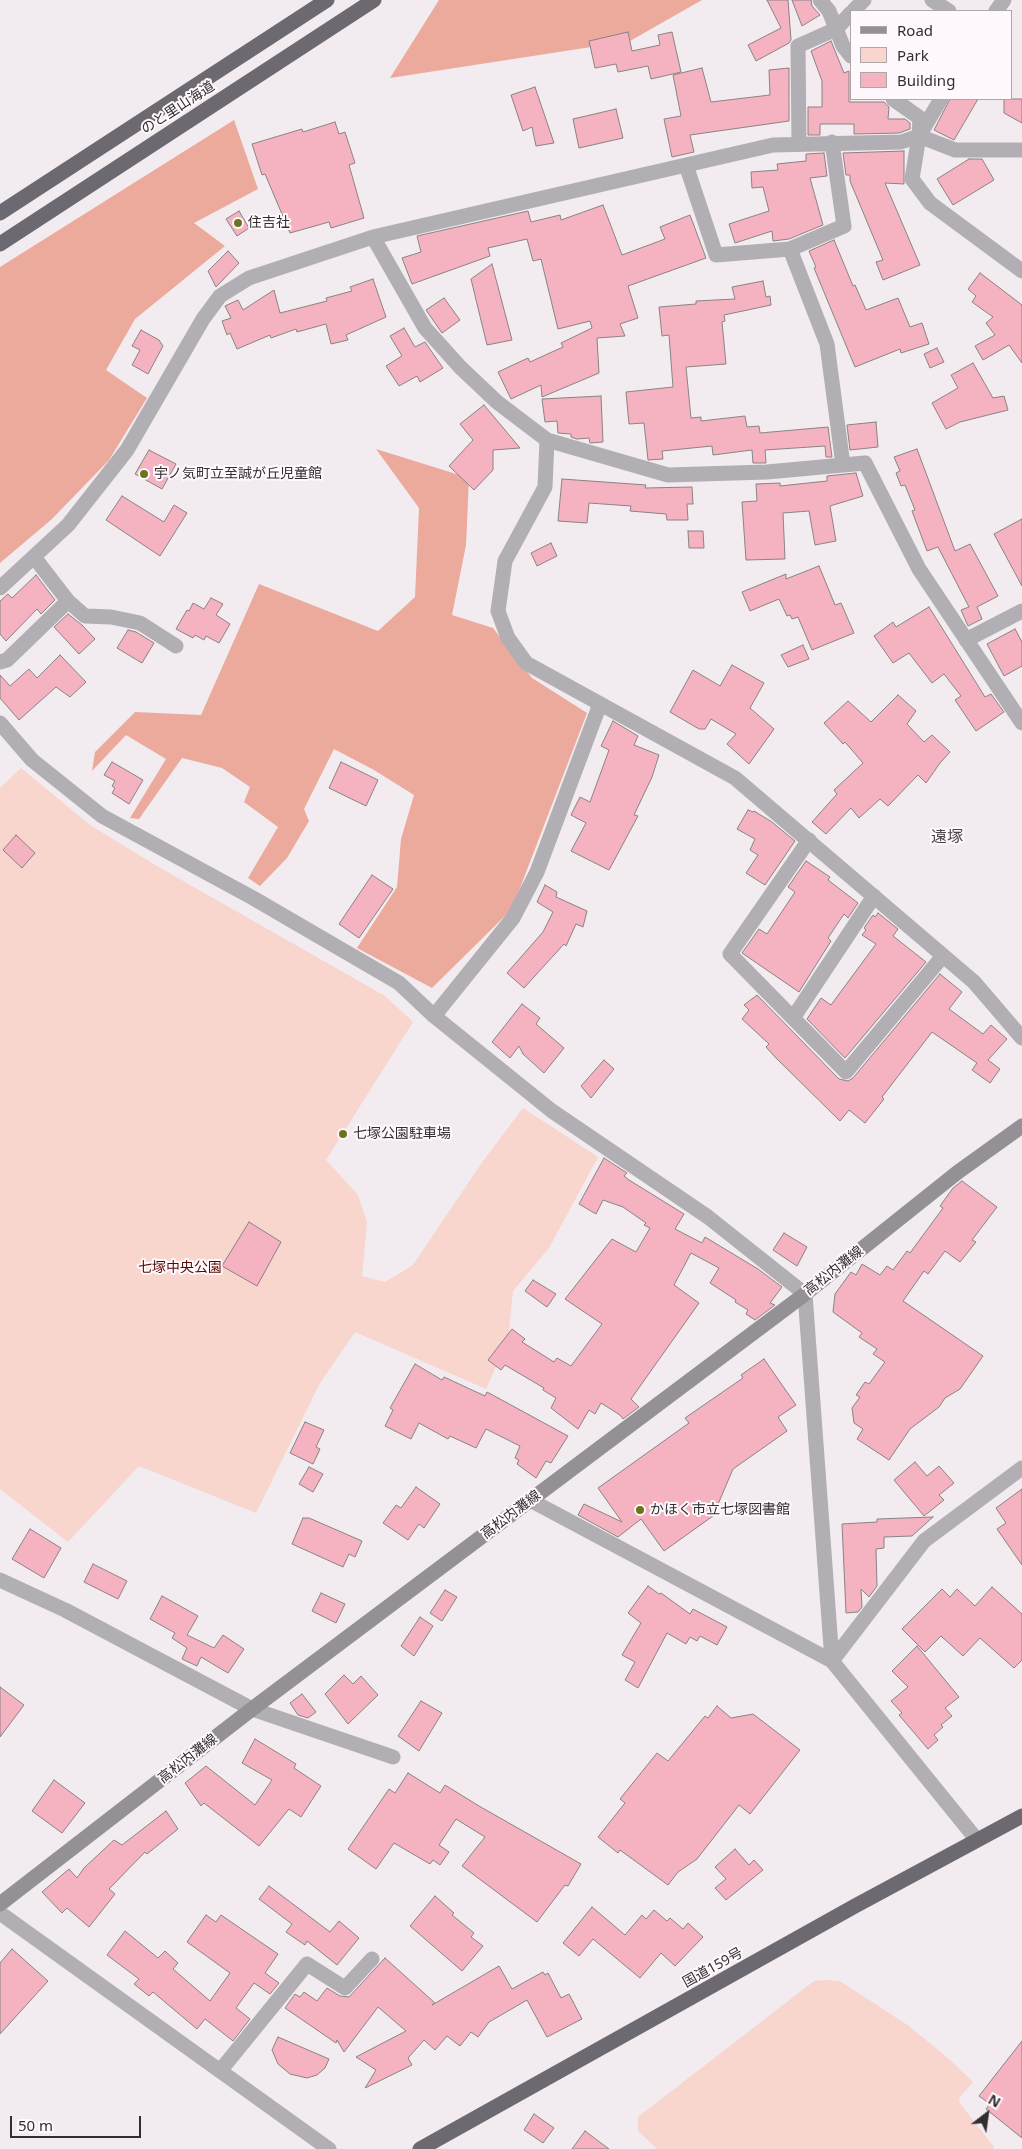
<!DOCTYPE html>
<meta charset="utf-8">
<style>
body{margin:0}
#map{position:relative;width:1022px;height:2149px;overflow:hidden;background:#f2ebf0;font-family:"Noto Sans",sans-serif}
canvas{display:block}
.legend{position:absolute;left:850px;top:10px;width:162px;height:90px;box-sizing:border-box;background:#fff8fd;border:1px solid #ada7ab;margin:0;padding:6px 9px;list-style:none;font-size:15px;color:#312e30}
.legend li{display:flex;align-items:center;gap:10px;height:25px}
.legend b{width:25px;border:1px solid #ada7ab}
.north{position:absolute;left:962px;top:2089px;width:50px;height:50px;-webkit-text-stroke:4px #fff8fd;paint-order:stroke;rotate:30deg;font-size:14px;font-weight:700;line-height:20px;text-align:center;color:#312e30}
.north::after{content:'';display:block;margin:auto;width:18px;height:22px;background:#312e30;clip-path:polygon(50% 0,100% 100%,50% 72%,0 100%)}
.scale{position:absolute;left:10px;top:2116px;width:131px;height:22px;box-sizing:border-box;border:2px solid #312e30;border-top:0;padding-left:6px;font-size:15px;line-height:18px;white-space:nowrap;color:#312e30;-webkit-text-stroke:4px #fff8fd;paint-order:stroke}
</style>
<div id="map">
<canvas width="1022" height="2149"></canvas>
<ul class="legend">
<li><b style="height:6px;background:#949196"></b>Road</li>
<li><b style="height:14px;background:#f8d5cd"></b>Park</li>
<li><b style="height:14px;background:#f5b3c1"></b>Building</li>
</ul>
<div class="north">N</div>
<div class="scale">50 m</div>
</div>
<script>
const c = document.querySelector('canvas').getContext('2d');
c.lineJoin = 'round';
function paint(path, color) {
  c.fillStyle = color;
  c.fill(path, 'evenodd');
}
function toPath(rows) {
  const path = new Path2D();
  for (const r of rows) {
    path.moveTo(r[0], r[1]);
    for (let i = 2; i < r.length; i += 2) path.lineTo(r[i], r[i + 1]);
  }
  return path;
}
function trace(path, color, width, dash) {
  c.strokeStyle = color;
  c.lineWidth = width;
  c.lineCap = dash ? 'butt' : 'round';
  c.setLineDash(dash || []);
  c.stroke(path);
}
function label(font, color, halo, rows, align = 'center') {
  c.font = font + ' "Noto Sans","Noto Sans JP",sans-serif';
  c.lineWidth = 4;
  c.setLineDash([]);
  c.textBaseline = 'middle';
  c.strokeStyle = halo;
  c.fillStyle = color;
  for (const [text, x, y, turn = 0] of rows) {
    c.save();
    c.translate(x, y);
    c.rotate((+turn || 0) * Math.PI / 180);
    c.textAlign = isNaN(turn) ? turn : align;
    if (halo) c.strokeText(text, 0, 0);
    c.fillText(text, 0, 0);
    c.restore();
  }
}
const green = toPath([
 [21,768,90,825,157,866,385,996,413,1022,326,1160,358,1195,367,1222,362,1276,385,1282,413,1265,481,1164,523,1108,598,1157,549,1248,513,1291,508,1339,486,1389,355,1332,320,1383,256,1513,139,1466,68,1542,0,1489,0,788],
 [825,1980,839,1981,846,1985,909,2026,949,2059,973,2082,960,2097,959,2102,994,2147,994,2149,657,2149,638,2131,638,2117,814,1981]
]);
const forest = toPath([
 [439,0,702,0,630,41,390,78],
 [234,120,258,189,194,223,225,246,135,319,106,370,147,398,109,460,52,519,0,563,0,267],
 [376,449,469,478,466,545,452,615,493,628,532,678,587,713,512,909,432,988,357,948,397,887,401,839,414,795,374,770,334,749,304,809,309,821,287,858,260,886,248,878,278,827,244,802,250,787,222,768,182,758,139,819,130,818,166,759,126,735,92,771,95,752,135,712,201,715,259,584,378,631,415,597,419,508]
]);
const building = toPath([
 [767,0,788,0,791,40,789,43,756,61,748,45,781,28,767,0],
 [792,0,811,0,812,6,820,15,802,26,792,0],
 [628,32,632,51,660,45,658,35,672,32,681,72,651,79,648,66,618,72,616,64,595,68,589,41,628,32],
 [831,41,844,73,849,71,849,102,884,102,889,107,888,119,905,119,910,123,910,129,899,133,854,134,854,124,820,124,820,135,808,135,808,107,822,107,822,81,811,51,831,41],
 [702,68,711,102,770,95,769,70,789,68,789,121,690,135,694,152,672,157,664,119,681,116,673,75,702,68],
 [535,87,554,143,536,146,532,127,523,131,511,95,535,87],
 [950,99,978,99,954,140,934,130,950,99],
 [1004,99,1022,99,1022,123,1004,113,1004,99],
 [616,109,623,138,579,148,573,119,616,109],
 [335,122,339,134,345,132,355,163,349,165,364,218,331,228,329,222,290,233,265,174,262,175,252,144,302,129,303,132,335,122],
 [904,151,904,184,885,183,920,265,883,280,876,262,883,260,850,181,850,175,846,175,843,153,904,151],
 [824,153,827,176,810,178,823,225,789,239,773,241,772,231,735,243,729,224,769,211,763,187,752,188,751,172,778,170,777,164,806,161,806,154,824,153],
 [969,159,982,159,994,180,953,205,937,179,969,159],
 [603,205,622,255,665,239,660,227,690,215,706,258,628,286,638,318,620,324,625,336,597,338,599,373,542,397,541,385,511,399,498,372,528,358,530,362,563,347,561,343,592,328,590,321,558,329,541,259,533,261,527,239,488,248,490,256,412,284,402,258,421,252,417,236,528,211,531,222,560,215,561,220,603,205],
 [239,211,249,228,237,236,226,219,239,211],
 [834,240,853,286,855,285,866,310,898,298,910,327,922,323,929,344,901,353,900,349,855,367,814,268,816,267,809,251,834,240],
 [228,251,239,263,216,287,208,271,228,251],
 [492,264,512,340,487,345,471,279,492,264],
 [980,273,1022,305,1022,363,1009,345,983,360,975,346,995,335,986,323,993,317,972,302,976,296,968,289,980,273],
 [373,279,386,317,346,335,348,340,331,344,326,324,297,332,296,329,271,338,270,335,237,349,230,333,227,335,222,321,231,318,225,306,238,300,243,310,274,290,280,313,327,301,326,298,352,291,350,287,373,279],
 [763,281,766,297,770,296,771,305,724,315,725,321,722,322,726,364,686,367,691,418,701,417,701,421,745,416,747,427,759,426,760,433,828,427,832,457,826,457,825,446,765,450,766,463,753,463,752,450,713,455,712,446,662,451,663,459,648,460,644,423,629,424,626,392,673,387,669,335,662,336,659,307,696,304,696,301,735,299,732,287,763,281],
 [444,298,460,320,442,333,426,310,444,298],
 [404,328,415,347,425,342,443,368,420,382,417,376,399,386,386,366,402,356,390,336,404,328],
 [141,330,159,340,163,346,148,374,132,365,140,350,132,346,141,330],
 [937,348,944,362,930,368,924,354,937,348],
 [973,363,993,398,1004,396,1008,410,960,422,946,429,932,403,958,388,951,375,973,363],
 [601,396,603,442,590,443,589,438,577,439,571,437,571,434,558,433,557,421,545,422,542,399,601,396],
 [484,405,520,448,493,450,493,470,474,490,449,466,473,440,460,424,484,405],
 [876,422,878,447,850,450,847,425,876,422],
 [917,449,955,551,970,544,998,596,977,607,982,619,968,626,961,610,969,607,938,547,927,551,912,511,915,510,905,485,901,486,896,473,900,471,894,457,917,449],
 [149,450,176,464,162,489,135,474,149,450],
 [856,473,863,496,830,506,836,541,815,545,809,511,783,513,785,559,746,560,742,502,757,501,756,484,780,483,780,486,827,481,827,476,856,473],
 [562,479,646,485,645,488,692,487,693,504,687,504,688,520,667,520,666,514,630,511,631,506,589,503,587,523,558,521,562,479],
 [122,496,164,522,174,505,187,513,160,556,106,520,122,496],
 [1022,519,1022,586,994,534,1022,519],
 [688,531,703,531,704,548,689,548,688,531],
 [551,543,557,556,537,566,531,553,551,543],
 [819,566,835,605,841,603,854,633,812,650,798,617,792,619,790,615,787,616,779,599,750,611,742,592,786,574,786,579,819,566],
 [36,575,55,600,41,614,37,609,6,641,0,634,0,601,8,594,12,598,36,575],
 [211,598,223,604,216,615,230,624,219,643,206,636,204,640,195,635,193,638,176,629,187,610,189,611,193,603,204,609,211,598],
 [929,607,985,697,991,694,1004,712,976,731,955,700,961,696,944,674,932,683,909,653,893,663,874,636,893,622,896,627,929,607],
 [68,614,82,625,95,639,79,654,54,627,68,614],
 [1015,629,1022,642,1022,666,1004,676,987,644,1015,629],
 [128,630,136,632,154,643,142,663,117,648,128,630],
 [803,645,809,659,788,667,781,655,803,645],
 [60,655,86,682,70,697,56,687,19,720,0,698,0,675,10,686,29,669,37,678,60,655],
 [732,665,764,683,750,708,774,729,749,764,727,744,736,734,711,719,705,729,699,729,670,712,693,670,720,686,732,665],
 [898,695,916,711,907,724,924,742,932,735,950,752,940,763,926,783,918,775,888,806,880,799,859,818,851,808,826,834,812,822,837,794,834,790,863,763,845,742,843,744,824,723,848,701,871,722,898,695],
 [613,721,638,736,634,745,659,755,652,777,634,815,638,816,609,870,571,851,586,823,571,815,580,797,590,802,609,750,601,746,613,721],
 [112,762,143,780,129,804,112,793,115,788,112,786,115,781,104,775,112,762],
 [341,762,378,780,366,806,329,788,341,762],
 [748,810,753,812,754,811,772,822,795,841,765,885,746,873,758,855,750,850,755,839,737,829,748,810],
 [16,835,35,853,22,868,3,850,16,835],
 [806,861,830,877,828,880,858,903,848,918,844,914,828,938,831,941,799,992,742,953,759,929,767,934,795,892,788,887,806,861],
 [372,875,393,889,359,938,339,924,372,875],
 [545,885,557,892,556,897,587,911,583,927,576,924,566,946,564,944,524,988,507,973,543,932,553,912,537,902,545,885],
 [878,913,898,929,893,936,926,962,845,1058,807,1019,821,998,831,1005,876,944,862,935,866,930,864,928,873,915,875,917,878,913],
 [940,974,962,992,949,1009,983,1034,991,1025,1007,1039,988,1060,1000,1069,990,1083,972,1070,977,1063,932,1032,882,1097,884,1099,865,1123,849,1110,840,1121,775,1057,766,1047,769,1044,742,1019,749,1010,744,1005,757,995,839,1079,848,1081,853,1078,940,974],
 [522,1004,540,1018,536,1024,564,1048,544,1073,523,1054,519,1046,510,1058,492,1042,522,1004],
 [604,1060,614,1069,591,1098,581,1086,604,1060],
 [604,1158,627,1173,624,1176,629,1180,684,1214,675,1229,702,1243,705,1237,758,1269,782,1287,770,1303,775,1305,755,1320,746,1314,748,1310,735,1302,736,1300,710,1283,719,1268,691,1253,674,1285,699,1303,631,1399,639,1407,623,1419,620,1415,601,1403,595,1414,589,1410,578,1429,551,1408,556,1398,543,1390,544,1388,505,1365,501,1370,488,1360,512,1329,525,1339,522,1342,554,1362,557,1358,571,1366,602,1324,565,1299,612,1239,636,1252,650,1228,644,1225,646,1223,623,1207,603,1200,596,1214,579,1204,604,1158],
 [962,1181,997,1207,972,1240,976,1242,960,1262,945,1251,928,1274,924,1271,903,1301,983,1356,960,1389,945,1398,939,1407,910,1429,889,1460,857,1439,863,1429,854,1423,852,1408,860,1397,856,1395,865,1382,869,1384,885,1362,873,1354,877,1349,859,1337,862,1333,833,1312,835,1294,851,1272,856,1275,862,1264,880,1275,887,1266,893,1270,907,1251,910,1253,943,1208,940,1206,953,1188,962,1181],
 [249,1222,281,1242,257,1286,222,1266,249,1222],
 [784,1233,807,1247,797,1266,773,1250,784,1233],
 [533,1280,556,1294,547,1307,525,1291,533,1280],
 [764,1359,796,1405,778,1417,787,1431,733,1469,713,1516,664,1551,641,1519,618,1537,578,1515,584,1504,622,1522,598,1488,689,1423,685,1418,743,1378,741,1375,764,1359],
 [415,1364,442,1380,444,1377,485,1396,487,1392,568,1436,551,1463,546,1461,536,1478,517,1464,519,1460,515,1458,520,1446,486,1429,476,1448,450,1436,448,1439,419,1423,411,1439,385,1426,393,1410,390,1408,415,1364],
 [305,1422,324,1430,316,1447,320,1449,313,1464,290,1453,305,1422],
 [915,1462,927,1476,939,1466,954,1483,939,1495,944,1500,924,1516,894,1480,915,1462],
 [309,1467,323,1474,313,1492,299,1484,309,1467],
 [416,1487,440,1504,424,1528,419,1524,408,1540,383,1523,396,1505,401,1508,416,1487],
 [1022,1489,1022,1565,997,1529,1006,1523,996,1508,1022,1489],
 [933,1517,912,1536,884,1537,884,1548,876,1549,877,1586,869,1597,861,1589,862,1607,858,1612,846,1613,842,1524,877,1522,877,1519,933,1517],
 [303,1518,309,1518,362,1541,355,1557,349,1554,343,1567,292,1544,303,1518],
 [30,1529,61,1548,44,1578,12,1559,30,1529],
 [93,1564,127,1581,118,1599,84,1582,93,1564],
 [648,1586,659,1594,661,1593,690,1614,693,1609,727,1627,717,1645,700,1636,697,1641,690,1637,686,1644,667,1633,638,1688,625,1680,635,1662,622,1655,641,1623,628,1613,648,1586],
 [992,1587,1022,1614,1022,1660,1014,1668,980,1638,963,1656,941,1636,925,1652,902,1629,942,1589,950,1597,957,1589,975,1606,992,1587],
 [445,1590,457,1597,442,1621,430,1613,445,1590],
 [321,1593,345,1604,336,1623,312,1611,321,1593],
 [162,1596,198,1616,187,1635,214,1648,223,1635,244,1649,228,1673,201,1657,197,1666,182,1659,187,1648,172,1638,175,1633,150,1619,162,1596],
 [420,1617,433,1626,414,1656,401,1646,420,1617],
 [917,1646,959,1697,945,1708,952,1716,941,1725,943,1727,934,1735,938,1740,928,1749,899,1715,902,1713,891,1701,908,1687,892,1671,917,1646],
 [344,1675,353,1684,361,1676,378,1695,348,1724,325,1694,344,1675],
 [0,1687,24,1705,0,1737,0,1687],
 [302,1694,316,1712,308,1718,298,1715,290,1703,302,1694],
 [421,1701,442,1713,419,1751,398,1736,421,1701],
 [717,1706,731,1718,753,1714,800,1750,750,1814,739,1805,697,1859,678,1872,668,1885,620,1850,618,1853,598,1837,625,1803,620,1799,657,1753,668,1761,705,1716,708,1718,717,1706],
 [255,1739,296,1764,294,1768,321,1786,301,1817,289,1809,259,1846,204,1803,201,1806,185,1783,206,1766,255,1805,272,1780,242,1763,255,1739],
 [408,1773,440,1793,445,1785,479,1806,581,1864,568,1886,565,1885,537,1922,462,1866,485,1837,456,1819,439,1845,449,1852,440,1865,433,1860,430,1864,394,1843,376,1869,348,1849,389,1789,395,1793,408,1773],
 [54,1780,85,1803,62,1833,32,1811,54,1780],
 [166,1811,178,1829,147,1854,145,1852,109,1889,115,1894,89,1927,67,1908,62,1913,42,1892,69,1869,77,1878,84,1868,114,1840,122,1845,166,1811],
 [735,1849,749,1865,754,1860,763,1870,726,1900,715,1888,726,1879,715,1867,735,1849],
 [269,1886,330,1932,339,1921,359,1938,337,1965,307,1941,305,1945,286,1932,292,1924,259,1899,269,1886],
 [435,1896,454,1913,452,1915,474,1933,471,1937,483,1946,462,1971,410,1926,435,1896],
 [592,1907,625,1935,642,1915,646,1919,654,1910,667,1921,670,1918,683,1929,688,1923,703,1937,675,1966,661,1953,640,1978,593,1939,579,1956,563,1943,592,1907],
 [206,1915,216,1922,221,1915,278,1954,265,1973,279,1983,270,1994,254,1983,236,2008,250,2019,233,2041,205,2019,197,2029,153,1992,149,1996,134,1984,139,1979,107,1955,125,1931,158,1958,165,1951,178,1963,173,1969,210,2001,230,1973,187,1942,206,1915],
 [12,1949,48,1981,0,2034,0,1963,12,1949],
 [385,1958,435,2003,432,2005,499,1966,512,1989,543,1972,545,1975,548,1973,561,1998,569,1994,582,2019,547,2037,527,2000,489,2022,478,2037,471,2032,460,2046,447,2036,435,2050,424,2040,408,2058,412,2065,365,2088,376,2070,356,2057,406,2031,378,2007,344,2052,337,2040,336,2043,285,2008,295,1994,300,1997,304,1992,317,2001,327,1988,340,1996,349,1997,385,1958],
 [278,2037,329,2059,325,2068,317,2075,307,2078,290,2074,278,2064,272,2050,278,2037],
 [1022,2041,1022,2138,986,2109,990,2104,979,2096,1022,2041],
 [534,2114,554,2128,543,2143,524,2130,534,2114],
 [585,2131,609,2149,572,2149,585,2131]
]);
const street = toPath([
 [820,0,829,11,843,46,851,56],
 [932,0,949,11],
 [853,11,864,0],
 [996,11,1004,0],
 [893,99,920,118,919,136,912,179,930,203,1022,271],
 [941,99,919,136,955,150,1022,150],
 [919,136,901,142,773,145,373,237,425,328,460,367,497,402,547,440,668,475,767,472,865,463,919,569,1022,723],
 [832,142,844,226,790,249,827,344,843,465],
 [799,143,798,46,836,29,851,13],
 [686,165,716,255,790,249],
 [547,440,545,487,505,561,498,611,508,638,526,663,735,778,974,982,1022,1038],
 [0,588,68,525,127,450,203,319,220,296,249,278,373,237],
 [68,601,85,616,111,617,140,623,176,646],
 [966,640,1022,611],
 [0,662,7,660,68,601,34,557],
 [0,723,32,760,102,816,253,898,399,983,434,1016,552,1111,708,1217,805,1294,832,1661,977,1840],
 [809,840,730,954,846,1072,943,956],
 [434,1016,513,918,537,872,600,704],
 [793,1018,874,896],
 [530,1500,832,1661,924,1541,1022,1468],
 [0,1580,65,1610,252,1709,393,1757],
 [0,1913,329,2149],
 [220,2071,307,1964,345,1988,372,1959]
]);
const secondary = toPath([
 [0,1904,252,1709,805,1294,958,1172,1022,1126]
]);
const highway = toPath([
 [0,213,327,0],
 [0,244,374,0],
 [420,2149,855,1906,1022,1816]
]);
const markers = [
 [238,223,5,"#6c741d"],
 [144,474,5,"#6c741d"],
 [343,1134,5,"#6c741d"],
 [640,1510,5,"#6c741d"]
];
const streetNames = [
 ["のと里山海道",178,108,-33],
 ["高松内灘線",834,1271,-38],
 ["高松内灘線",511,1515,-37],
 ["高松内灘線",188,1759,-38],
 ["国道159号",713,1968,-29]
];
const poiNames = [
 ["住吉社",248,223],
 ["宇ノ気町立至誠が丘児童館",154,474],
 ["七塚公園駐車場",353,1134],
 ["かほく市立七塚図書館",650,1510]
];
const parkNames = [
 ["七塚中央公園",180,1268]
];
const quarterNames = [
 ["遠塚",947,837]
];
paint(green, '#f8d5cd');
paint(forest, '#ebaa9c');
paint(building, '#f5b3c1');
trace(building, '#8a8283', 1);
trace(street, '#b1afb3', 15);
trace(secondary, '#949196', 15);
trace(highway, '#6d6970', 15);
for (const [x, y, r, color] of markers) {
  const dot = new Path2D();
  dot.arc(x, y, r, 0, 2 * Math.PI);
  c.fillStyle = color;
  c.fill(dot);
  trace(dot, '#fff8fd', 2);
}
label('14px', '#312e30', '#fff8fd', streetNames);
label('14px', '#312e30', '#fff8fd', poiNames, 'left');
label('14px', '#560900', '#fff8fd', parkNames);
label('16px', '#4c464a', '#fff8fd', quarterNames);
</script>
